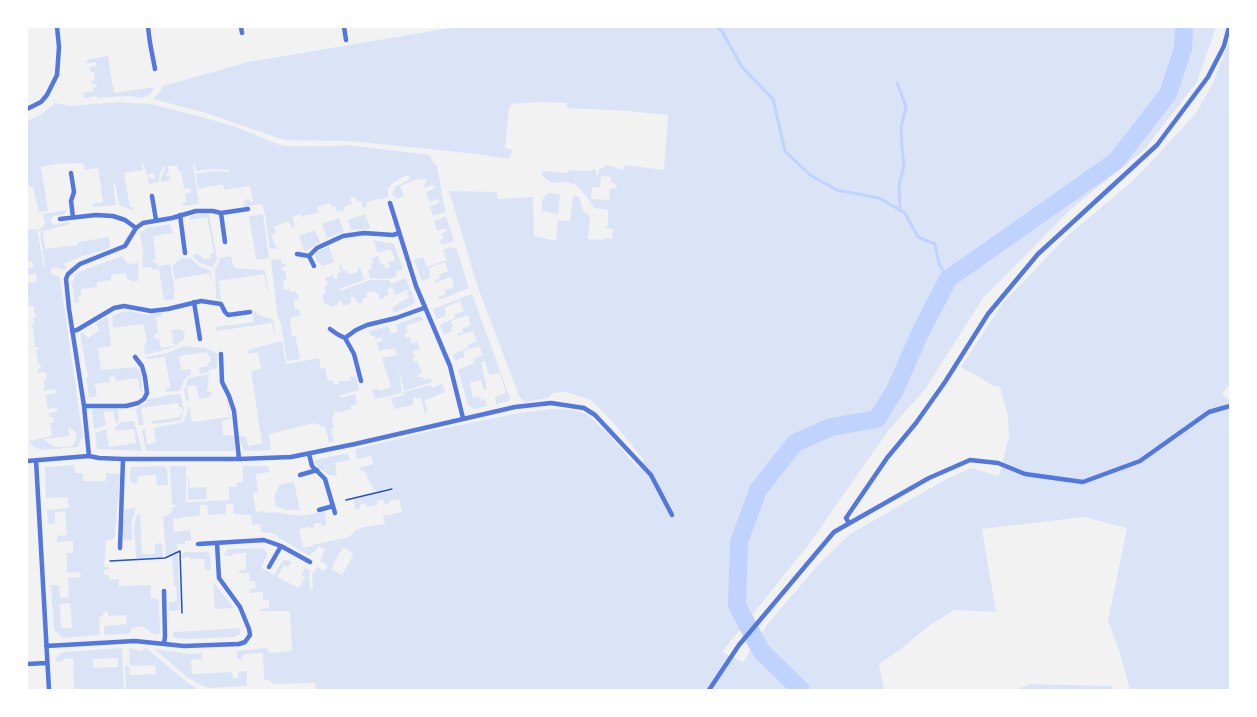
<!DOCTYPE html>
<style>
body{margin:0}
#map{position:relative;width:1257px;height:717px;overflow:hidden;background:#f2f2f2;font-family:"Titillium Web",sans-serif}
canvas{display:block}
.frame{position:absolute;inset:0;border:28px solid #fff;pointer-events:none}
</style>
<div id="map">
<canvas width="1257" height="717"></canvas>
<div class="frame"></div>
</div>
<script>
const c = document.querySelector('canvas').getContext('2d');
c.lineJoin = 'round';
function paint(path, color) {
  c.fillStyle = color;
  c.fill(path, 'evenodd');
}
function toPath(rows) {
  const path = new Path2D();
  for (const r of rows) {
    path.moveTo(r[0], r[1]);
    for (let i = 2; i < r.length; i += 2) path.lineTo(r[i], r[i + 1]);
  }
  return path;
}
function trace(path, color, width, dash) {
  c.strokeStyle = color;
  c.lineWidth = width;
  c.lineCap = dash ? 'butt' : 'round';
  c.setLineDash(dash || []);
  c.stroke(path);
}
const green = toPath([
 [456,27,1216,27,1197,82,1144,150,1071,209,983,298,926,388,888,431,809,544,722,652,743,662,769,622,819,564,850,534,943,481,971,468,999,476,1009,437,1008,416,1000,387,994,386,961,367,1002,304,1066,237,1135,179,1196,113,1212,85,1230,40,1230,384,1222,394,1230,401,1230,690,1130,690,1119,650,1108,621,1127,528,1084,517,982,529,996,612,954,610,930,625,901,649,879,664,884,690,316,690,315,683,274,684,269,680,264,680,263,653,246,654,242,655,242,659,237,659,237,651,268,648,269,653,292,651,290,611,260,611,260,609,269,608,269,600,263,600,263,592,250,593,250,589,256,588,255,581,250,581,249,573,239,573,239,570,246,570,246,553,233,554,233,556,224,556,226,551,229,549,263,548,267,552,267,555,261,568,274,575,283,560,292,561,288,567,284,565,277,577,299,588,305,577,301,575,305,568,309,570,310,589,313,590,312,572,313,573,317,567,324,571,328,566,320,561,325,549,319,546,314,553,312,552,311,555,308,555,279,538,277,535,272,533,261,532,260,524,252,525,251,515,234,514,233,504,226,504,226,512,225,514,208,515,207,505,200,505,200,514,199,516,182,517,182,518,173,519,174,532,190,530,191,539,193,540,185,541,185,544,177,544,177,550,166,556,163,517,171,513,173,507,176,506,176,505,172,505,170,466,186,466,186,502,190,502,229,500,229,487,237,487,237,482,243,482,243,466,268,466,270,472,256,474,258,492,253,493,256,512,265,511,266,513,275,512,299,516,324,512,327,525,322,526,321,523,317,523,314,524,314,528,310,529,309,527,299,529,303,548,312,546,312,545,349,537,356,530,364,527,385,524,383,516,402,512,399,499,390,501,390,503,384,504,383,499,377,501,377,505,367,507,366,503,360,505,360,508,356,510,353,499,394,490,393,487,378,491,374,490,365,472,360,470,359,468,373,464,371,456,357,459,355,451,356,449,431,431,519,413,551,409,573,410,587,414,609,435,638,468,644,460,612,421,591,400,566,392,553,393,548,398,526,402,520,398,478,288,449,191,497,192,498,199,533,197,534,236,556,241,558,220,570,221,573,195,577,196,579,197,583,210,590,217,588,239,604,240,605,238,612,239,613,229,606,228,606,226,608,226,608,210,594,208,586,196,576,185,566,182,552,183,542,176,542,171,568,173,569,170,581,171,596,170,596,175,598,175,599,170,607,165,623,170,625,165,664,170,668,115,628,111,567,108,567,103,539,102,512,104,511,107,509,108,505,148,513,150,509,159,477,154,350,141,284,140,206,113,153,99,159,93,163,86,248,62],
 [601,176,611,177,611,182,617,185,616,188,610,189,609,200,591,199,592,187,600,188],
 [343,547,354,554,342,575,331,569],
 [108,56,114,93,154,87,152,93,143,98,128,96,97,98,97,96,84,98,83,93,93,91,93,88,97,86,96,84,92,84,91,81,95,80,94,72,91,72,89,67,97,66,96,62,87,63,86,60],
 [118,102,151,104,206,118,239,128,279,145,286,146,333,146,348,145,429,155,435,165,437,165,445,212,433,216,430,207,440,202,438,199,430,202,426,192,435,188,433,185,425,188,424,184,427,183,426,179,421,180,420,178,400,186,404,196,396,199,395,195,392,196,395,187,410,179,408,175,399,179,391,185,388,189,388,197,380,200,379,198,366,203,367,207,363,208,361,201,358,202,355,197,350,199,352,204,344,207,344,210,337,212,335,206,332,207,330,203,317,207,319,212,310,215,309,214,302,217,300,214,292,217,295,227,292,228,289,221,274,227,276,232,271,235,277,249,270,248,265,214,262,204,245,207,244,200,249,199,250,202,253,201,250,186,224,190,223,184,198,189,196,174,212,171,229,172,229,170,212,169,196,171,195,165,193,165,199,204,183,206,182,203,186,202,185,193,191,192,190,188,184,189,181,171,178,171,177,166,168,166,169,173,166,174,167,176,169,176,170,180,161,182,161,177,164,171,164,166,162,166,162,170,159,175,159,182,149,184,148,177,153,179,155,178,155,175,152,173,147,175,144,165,142,164,143,170,124,173,130,207,133,207,134,211,119,205,115,183,113,184,116,205,93,207,92,204,103,202,98,168,85,170,83,163,57,164,41,167,48,211,39,212,33,187,30,187,29,184,27,185,27,121,42,114,55,103,70,106],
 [548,193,560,194,558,214,542,211,542,202,544,197],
 [67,210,64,214,54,216,51,219,52,224,54,225,69,222,70,224,39,232,39,229,43,227,45,223,43,214],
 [208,214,209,215,217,258,215,264,212,267,200,263,194,258,193,255,199,254,200,256,202,255,203,259,211,258,210,254,214,253,207,217,189,220,192,215],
 [263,214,269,258,256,260,249,216],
 [365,214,370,227,369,229,351,230,348,220],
 [446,216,454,241,442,245,440,241,444,237,442,235,438,236,447,231,446,228,437,231,434,221],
 [339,218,344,232,327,238,322,224],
 [170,224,173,233,153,236,156,259,153,259,154,263,157,263,158,266,170,264,175,291,174,291,174,299,164,301,159,269,152,270,151,267,142,268,143,252,140,235,141,232,147,228],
 [37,229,44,268,45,267,40,233,44,232,43,234,45,249,78,245,78,242,109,237,110,248,80,257,64,264,67,268,64,270,53,267,50,273,60,277,83,438,80,440,79,445,77,447,43,450,33,447,29,441,52,436,50,423,54,422,53,417,49,417,49,413,58,411,57,408,48,409,46,395,57,393,56,389,44,391,43,388,45,387,44,380,47,379,46,372,38,373,38,369,41,368,40,364,38,364,36,350,38,350,38,347,29,347,35,346,33,328,32,328,31,325,34,324,33,318,37,316,34,313,34,306,29,306,27,283,36,282,36,278,37,277,36,274,28,275,27,268,33,267,32,261,27,262,27,252,29,251,27,246,29,244,27,230],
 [68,427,75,432,77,437,73,445,68,447,55,447,43,439,69,436],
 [315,230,320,242,305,252,299,236],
 [373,240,394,244,403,269,396,272,397,276,389,279,370,278,368,270,372,268,371,264,373,263,372,258,378,256,381,265,384,264,386,269,390,267,388,263,395,260,391,249,378,253],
 [329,246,334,262,322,266,316,260,315,255,318,251],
 [451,247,452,249,456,247,469,288,439,300,438,297,446,294,445,290,454,287,451,277,435,283,434,281,440,278,439,275,448,271,445,262,429,268,431,273,429,274,430,278,422,281,414,260,423,257,427,267,447,260,443,250],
 [122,256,128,264,139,263,138,281,132,282,131,279,128,280,126,273,111,275,111,280,97,282,97,287,81,289,81,296,78,297,79,302,75,303,72,284,76,274,86,269],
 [231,256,233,265,236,268,265,270,268,289,267,291,264,274,219,281,221,301,216,298,215,269,219,262,220,258],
 [190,258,199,266,211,271,213,287,210,273,175,279,172,266,180,259],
 [281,259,282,264,286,263,287,266,281,268,282,270,285,271,287,280,283,281,284,290,289,289,290,292,295,291,296,294,298,294,299,299,294,300,295,309,299,309,300,316,290,318,292,336,297,336,296,338,300,359,287,361,280,320,279,320,277,312,271,260],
 [341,265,343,271,346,270,348,274,358,272,357,268,360,267,364,280,339,289,340,291,371,280,389,280,391,284,406,278,415,301,415,303,394,313,392,308,398,304,398,303,409,298,407,293,409,292,408,290,395,295,392,287,387,289,389,294,380,300,378,293,376,294,375,291,366,293,367,297,362,299,363,302,359,304,354,297,350,298,351,303,343,306,342,302,340,301,337,305,330,307,329,303,325,304,322,295,326,293,324,287,328,285,325,278,333,275,334,279,338,278,337,273,341,272,339,266],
 [472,294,510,398,509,401,496,404,495,397,506,393,500,373,489,375,485,361,481,362,487,389,484,390,481,380,470,383,473,398,480,396,481,400,485,399,487,406,473,409,468,405,458,370,474,363,473,359,483,355,479,346,463,351,465,357,455,361,453,354,468,348,468,345,477,341,473,331,458,336,457,334,463,332,462,329,471,325,468,315,451,321,453,327,451,328,452,331,444,335,440,325,455,318,454,314,464,311,460,301,445,307,446,312,444,313,445,316,437,319,433,309],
 [254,310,258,315,272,319,274,322,275,339,272,323,216,331,216,327,254,322,253,311],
 [129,311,147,315,162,312,162,316,156,317,158,333,154,334,155,339,159,338,161,348,175,346,175,344,173,344,172,338,174,337,173,335,172,335,171,330,179,329,183,331,185,333,184,339,174,347,145,355,144,344,147,342,143,324,113,328,112,316,119,313],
 [419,316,422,317,423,320,406,326,407,333,404,335,406,338,410,337,412,344,417,342,420,349,413,351,415,357,412,359,414,362,417,361,422,373,418,374,418,377,423,377,425,380,430,378,432,382,404,391,399,370,402,393,375,399,372,390,379,389,380,391,391,387,382,358,397,355,395,348,379,351,377,342,382,341,381,337,376,339,374,335,371,336,369,331,388,326,391,334,398,331,396,325],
 [106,317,108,319,111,346,98,348,101,370,136,367,141,374,142,386,141,395,138,378,116,381,115,376,109,377,110,382,95,384,97,396,89,398,86,378,88,377,80,334,83,332,88,338,100,330,96,324],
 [282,341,286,364,319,358,321,369,325,368,328,381,333,380,334,385,339,384,339,381,351,381,350,377,356,376,359,390,339,396,340,398,355,394,357,404,351,406,351,409,338,413,337,411,334,412,335,416,332,417,334,428,331,429,334,441,329,443,325,426,321,427,320,424,315,425,314,423,269,434,271,450,244,451,239,437,246,436,248,446,262,443,251,371,261,369,258,352,248,354,248,350],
 [184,346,206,348,208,348,207,351,209,349,217,354,217,368,209,370,209,372,200,374,199,368,208,366,208,363,211,362,210,356,208,356,207,352,179,356,181,370,190,369,191,375,186,377,179,391,166,392,166,389,170,388,165,357,147,359,147,357,168,353],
 [209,374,207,392,212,392,210,397,199,399,196,385,187,386,189,401,188,401,186,399,184,391,188,378],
 [442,384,445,392,424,401,428,411,426,412,426,414,425,414,421,398,417,399,416,397,413,398,413,405,394,409,391,398,404,395,404,392,431,385,432,388],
 [176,394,180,394,181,396,184,410,181,420,172,422,152,424,152,421,180,417,180,414,183,413,182,407,179,407,178,403,141,408,144,425,139,425,136,411,138,407,145,404,149,399],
 [227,402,228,402,230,419,222,421,223,435,234,436,235,449,233,451,146,451,142,430,145,429,147,444,156,443,154,428,183,422,187,413,189,404,192,422,229,417],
 [92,409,115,409,118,410,119,420,116,423,113,411,104,412,106,425,94,429],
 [134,421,142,450,142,451,97,449,95,433,106,429,109,447,136,443,134,429,116,431,115,427,121,422],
 [348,453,349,460,335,463,337,475,334,476,326,474,315,464,315,460],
 [74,465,75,473,83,473,83,481,106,481,106,473,120,474,115,536,113,539,106,541,104,567,109,567,109,569,104,570,104,575,109,575,110,580,119,579,119,586,151,585,151,598,157,599,159,603,160,631,159,634,153,634,145,628,141,626,133,628,128,634,104,635,104,626,127,624,126,615,108,616,108,611,103,612,103,616,99,617,100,635,63,638,54,630,51,585,59,585,60,598,69,597,68,578,81,577,80,572,67,573,67,553,73,553,73,541,57,542,57,536,67,535,65,511,55,512,55,524,48,524,47,510,69,508,68,497,46,498,45,467],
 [70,603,72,628,61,628,60,604],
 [164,466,167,469,168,485,157,486,156,475,138,476,137,484,130,482,130,469,131,467],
 [188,477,189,477,190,488,206,487,207,499,188,500],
 [294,482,300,510,287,510,277,507,276,506,274,496,280,485,282,484],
 [136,508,132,521,132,540,125,540,123,536,122,531,124,511,126,509],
 [138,514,140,514,142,554,155,554,155,544,162,543,163,557,136,558,134,526,136,517],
 [184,552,208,552,210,555,211,570,205,570,204,559,190,559,189,557,182,558,183,554],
 [177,554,178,555,180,610,169,611,169,603,177,600,176,586,174,586,172,556],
 [213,581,217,587,234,608,215,609],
 [240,628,240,634,234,637,189,639,176,638,173,636,173,632,175,632],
 [122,648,124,690,74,690,73,658,64,659,63,661,56,662,55,659,62,652],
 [118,658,118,667,93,668,93,659],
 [129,648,141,651,146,648,188,683,199,690,126,690,125,666,129,666,130,675,156,674,155,665,130,666],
 [155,649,189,654,202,653,202,659,191,660,192,674,232,672,233,678,238,678,238,672,247,671,247,686,209,688,203,686,188,678],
 [1030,684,1112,686,1113,690,1015,690]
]);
const stream = toPath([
 [716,27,722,31,742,67,773,99,785,151,810,175,837,190,879,198,905,213,918,237,935,244,939,264,948,279],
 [897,83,906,106,901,128,902,147,904,166,899,185,900,210]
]);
const river = toPath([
 [801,690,761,651,737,605,739,542,758,490,795,443,831,427,877,419,895,390,920,333,948,279,1116,161,1168,94,1183,49,1184,27]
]);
const path = toPath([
 [346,500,392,489],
 [110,561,165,558,180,551,182,613]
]);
const minor = toPath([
 [148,27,150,43,155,69],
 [241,27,242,33],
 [344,27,346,40],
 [27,109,41,102,47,95,57,75,59,47,57,27],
 [71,173,74,192,71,201,73,217],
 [152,196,156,220],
 [390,203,416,286,450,366,463,418],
 [221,213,225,242],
 [180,215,185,253],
 [60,219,96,215,113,216,125,220,136,228],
 [297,254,309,256],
 [309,256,317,248,343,236,364,233,393,235,399,233],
 [309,256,314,266],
 [194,302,200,339],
 [330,329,337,334,345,338],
 [72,331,77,330,114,308,124,306,151,311,168,309,201,301,221,304,225,312,228,315,250,312],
 [221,354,222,382,229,396,234,411,239,459],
 [361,381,354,354,345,338,356,330,367,325,396,318,424,308],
 [84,406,126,406,138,403,144,399,147,393,145,377,142,366,135,357],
 [309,454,312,466,325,479,335,513],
 [89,456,84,406,69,309,66,279,68,274,80,264,125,246,136,228,143,223,172,218,196,211,213,211,221,213,248,209],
 [36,460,49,690],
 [27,461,89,456,99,458,123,459,239,459,291,457,355,444,515,407,551,403,584,408,595,415,651,475,672,515],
 [300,475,317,470],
 [319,510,333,506],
 [849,523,846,518,887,458,916,423,945,382,988,314,1038,254,1157,145,1208,77,1224,46,1229,27],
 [198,544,264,540,281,546,310,562],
 [120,548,123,459],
 [269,567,281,546],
 [164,643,165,637,164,591],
 [46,646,135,641,184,646,239,644,245,642,250,635,249,629,240,607,219,578,217,543],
 [27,664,47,663],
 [709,690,739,645,834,532,929,478,970,460,998,463,1025,474,1083,482,1140,461,1209,412,1230,406]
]);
paint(green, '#dbe4f7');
trace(stream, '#bfd3fe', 3);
trace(river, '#bfd3fe', 18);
trace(path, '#1d4ed8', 1.5);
trace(minor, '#5277de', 4.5);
</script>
